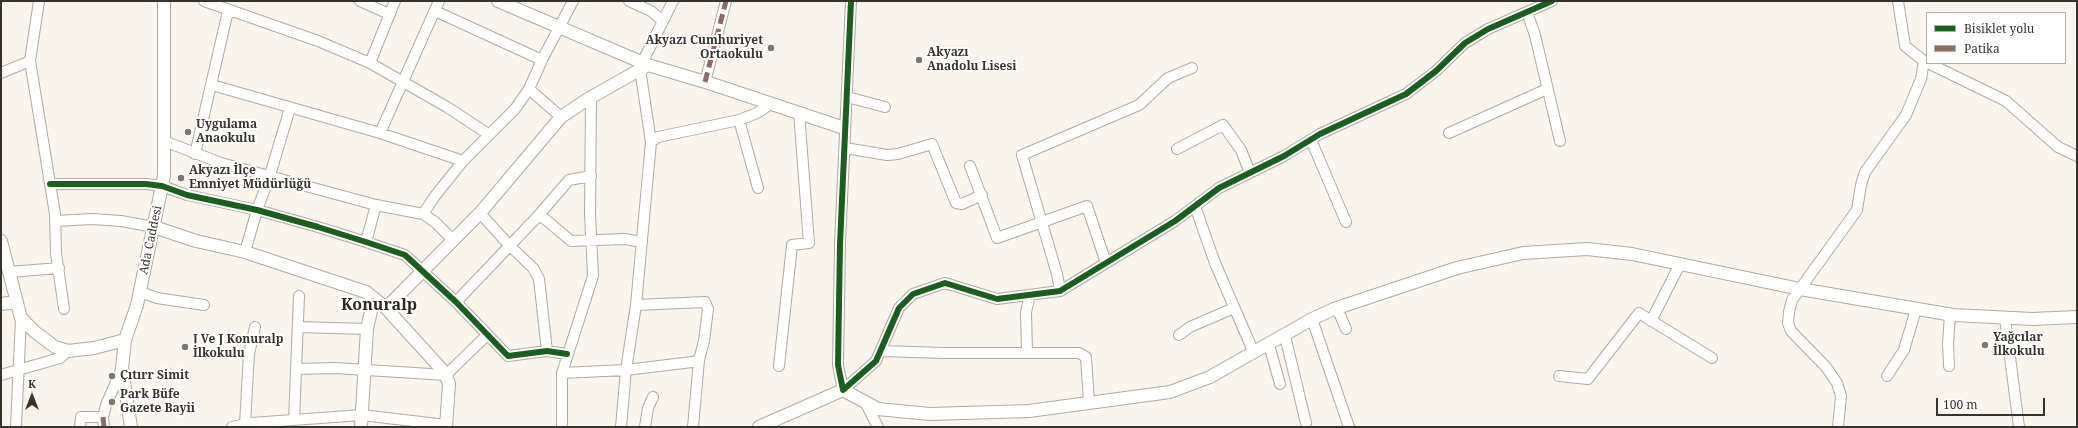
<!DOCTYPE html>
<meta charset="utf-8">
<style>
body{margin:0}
#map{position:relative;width:2078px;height:428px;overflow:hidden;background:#f9f5ed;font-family:"Noto Serif",serif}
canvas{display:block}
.frame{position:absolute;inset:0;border:2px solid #36332d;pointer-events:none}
.legend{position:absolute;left:1926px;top:12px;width:140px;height:52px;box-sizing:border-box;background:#fff;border:1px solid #afadab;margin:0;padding:5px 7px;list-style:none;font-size:12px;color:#36332d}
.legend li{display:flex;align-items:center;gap:8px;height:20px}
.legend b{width:20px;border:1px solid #afadab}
.north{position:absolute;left:12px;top:376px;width:40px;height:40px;-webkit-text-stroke:3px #fff;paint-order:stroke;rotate:0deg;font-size:11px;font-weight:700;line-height:16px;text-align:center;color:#36332d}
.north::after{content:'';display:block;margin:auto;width:14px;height:18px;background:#36332d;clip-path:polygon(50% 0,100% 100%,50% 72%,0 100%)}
.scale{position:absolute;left:1936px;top:398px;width:109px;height:18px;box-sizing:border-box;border:2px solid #36332d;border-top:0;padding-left:5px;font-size:12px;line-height:14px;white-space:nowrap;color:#36332d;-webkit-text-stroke:3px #fff;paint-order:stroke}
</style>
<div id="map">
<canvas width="2078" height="428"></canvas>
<div class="frame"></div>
<ul class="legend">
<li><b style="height:5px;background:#1b5e20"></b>Bisiklet yolu</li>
<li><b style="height:5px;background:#8d6e63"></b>Patika</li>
</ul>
<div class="north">K</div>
<div class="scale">100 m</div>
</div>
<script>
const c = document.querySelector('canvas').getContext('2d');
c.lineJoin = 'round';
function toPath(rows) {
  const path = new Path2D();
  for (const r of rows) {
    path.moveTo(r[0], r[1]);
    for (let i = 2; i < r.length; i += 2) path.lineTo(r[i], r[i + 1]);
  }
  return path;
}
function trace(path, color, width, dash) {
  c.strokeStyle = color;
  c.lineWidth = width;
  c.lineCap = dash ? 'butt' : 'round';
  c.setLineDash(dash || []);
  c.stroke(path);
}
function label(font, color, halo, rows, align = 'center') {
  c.font = font + ' "Noto Serif",serif';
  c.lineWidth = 4;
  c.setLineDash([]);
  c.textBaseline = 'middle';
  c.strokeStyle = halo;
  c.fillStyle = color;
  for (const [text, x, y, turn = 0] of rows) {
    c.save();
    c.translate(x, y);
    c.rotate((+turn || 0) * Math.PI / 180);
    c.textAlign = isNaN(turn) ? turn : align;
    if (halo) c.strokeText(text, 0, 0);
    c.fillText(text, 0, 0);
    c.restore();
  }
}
const minor = toPath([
 [39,1,30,61,55,214,56,253,64,309],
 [204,1,318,41,370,63,447,107,488,134],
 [360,1,389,14],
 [629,1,651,11,663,21],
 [851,1,840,244,838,365,843,390,876,361,899,308,913,294,945,283,997,299,1060,291,1175,221,1219,188,1284,156,1320,134,1406,94,1436,71,1465,43,1488,29,1552,1],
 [435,11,542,60],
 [1527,12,1535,35,1560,141],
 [370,63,395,1],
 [642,63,673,1],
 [1928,63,2006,101,2058,147,2077,156],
 [1,73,30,61],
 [705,82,726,1],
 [212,85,380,133,463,161],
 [529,89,561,117],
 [847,97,885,107],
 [739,120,758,188],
 [380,133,439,1],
 [1449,133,1547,89],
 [1311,140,1346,222],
 [164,141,221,163,376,205,423,214,435,222,452,239],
 [651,142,658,137,739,120,757,113,772,103],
 [845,148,887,155,898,154,932,144,956,203,962,204,982,195],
 [1177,149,1223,125,1241,150,1250,173],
 [195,154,228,11],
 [970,166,997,238,1087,206,1106,263],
 [50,184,146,184,162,186,187,195,257,210,318,227,366,242,405,255,456,302,508,356,547,351,567,354],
 [1195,206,1215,263,1254,353],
 [480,213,509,245,533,268,539,279,547,351],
 [423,214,435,196,463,161,515,109,529,89,542,60,573,1],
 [538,216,545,219,571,241,625,239,642,242],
 [55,221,92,219,121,221,154,227],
 [366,242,376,205],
 [245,252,257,210,270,175,290,108],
 [9,272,59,268],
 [1060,291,1057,274,1022,155,1139,105,1168,78,1192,68],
 [140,292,157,298,204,305],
 [456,302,538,216,569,180,591,176],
 [1337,308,1346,329],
 [2005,318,2019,427],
 [1312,319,1349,427],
 [1651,321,1680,264],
 [298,327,367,329],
 [1179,335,1190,327,1234,308],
 [1285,336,1306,423],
 [1269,345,1280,384],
 [881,351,944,353,1079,353,1086,357,1089,402],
 [1027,352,1026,312,1030,295],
 [779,366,792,245,809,243,799,112],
 [1949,366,1948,343,1950,315],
 [296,369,335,368,446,375,487,335],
 [562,373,626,370,692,362,699,360,704,341,708,309,705,302,636,305],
 [1,375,60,358,68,351],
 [1559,376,1588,379,1639,313,1712,358],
 [1887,376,1904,350,1916,309],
 [865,402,878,427],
 [103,417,104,427],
 [294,420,299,296],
 [245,424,249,354,255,327],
 [16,427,21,318],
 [80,427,81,417,103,417,106,405,122,368],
 [232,427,251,423,362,415,446,425],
 [562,427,562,373,593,276,590,214,591,97],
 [621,427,626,370,636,305,651,142,640,69],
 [645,427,648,408,653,397],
 [693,427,699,360],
 [1838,427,1841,396,1837,383,1826,367,1791,331,1788,323,1789,312,1792,300,1800,289,1857,210,1861,185,1865,172,1906,115,1921,79,1924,61,1905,46,1898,1]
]);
const major = toPath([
 [498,1,648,65,712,84,844,128],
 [154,227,196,241,245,252,366,292,386,308,445,373,449,384,446,427],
 [1,241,21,318,35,332,55,347,68,351,94,348,125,340],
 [1,304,16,302],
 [386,308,480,213,561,117,588,99,648,65],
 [131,427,122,368,125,340,137,305,164,176,164,1],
 [361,427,367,329,374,298],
 [759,427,843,390,878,409,930,414,1029,411,1170,392,1210,377,1312,319,1334,309,1457,268,1523,253,1587,249,1632,254,1800,289,1953,315,2032,319,2077,317]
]);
const quiet = toPath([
 [705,82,726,1],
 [103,417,104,427]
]);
const cycleway = toPath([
 [851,1,840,244,838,365,843,390,876,361,899,308,913,294,945,283,997,299,1060,291,1175,221,1219,188,1284,156,1320,134,1406,94,1436,71,1465,43,1488,29,1552,1],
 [50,184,146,184,162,186,187,195,257,210,318,227,366,242,405,255,456,302,508,356,547,351,567,354]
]);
const markers = [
 [771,48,4,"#7a7770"],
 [919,60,4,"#7a7770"],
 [188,132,4,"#7a7770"],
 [181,178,4,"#7a7770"],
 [1985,345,4,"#7a7770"],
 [185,347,4,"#7a7770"],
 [112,376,4,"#7a7770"],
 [112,402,4,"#7a7770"]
];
const poiNames = [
 ["Akyazı Cumhuriyet",763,41,"right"],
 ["Ortaokulu",763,55,"right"],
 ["Akyazı",927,53],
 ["Anadolu Lisesi",927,67],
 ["Uygulama",196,125],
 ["Anaokulu",196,139],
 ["Akyazı İlçe",189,171],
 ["Emniyet Müdürlüğü",189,185],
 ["Yağcılar",1993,338],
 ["İlkokulu",1993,352],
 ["J Ve J Konuralp",193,340],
 ["İlkokulu",193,354],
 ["Çıtırr Simit",120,376],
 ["Park Büfe",120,395],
 ["Gazete Bayii",120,409]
];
const streetNames = [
 ["Ada Caddesi",151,240,-78]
];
const districtNames = [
 ["Konuralp",379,305]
];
trace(minor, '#aeaaa4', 12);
trace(major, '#aeaaa4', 14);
trace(minor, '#fefefc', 10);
trace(major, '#fefefc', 12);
trace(quiet, '#8d6e63', 5, [10, 5]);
trace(cycleway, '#1b5e20', 6);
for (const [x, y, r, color] of markers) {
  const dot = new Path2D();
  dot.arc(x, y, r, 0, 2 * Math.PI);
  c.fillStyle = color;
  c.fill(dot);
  trace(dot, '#fff', 1.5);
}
label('bold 12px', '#36332d', '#fff', poiNames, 'left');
label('12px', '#36332d', '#fff', streetNames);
label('bold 16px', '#2e281c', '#fff', districtNames);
</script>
